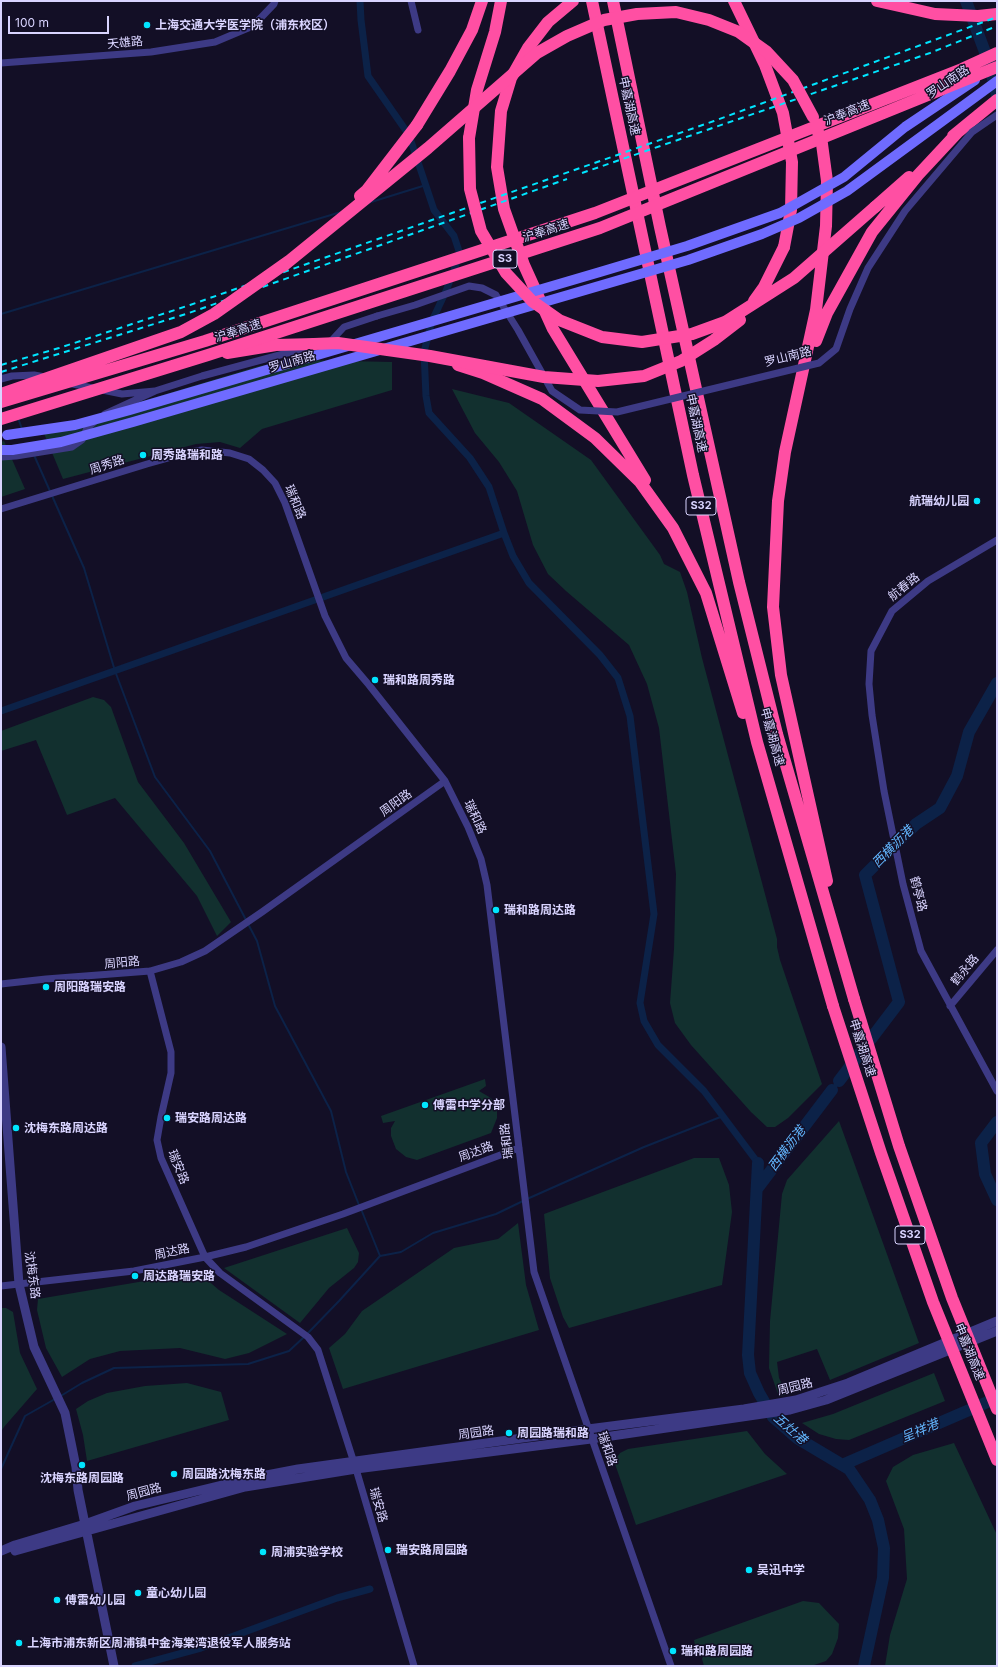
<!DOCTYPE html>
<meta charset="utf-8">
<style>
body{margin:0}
#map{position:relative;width:998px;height:1667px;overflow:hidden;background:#130f26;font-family:Inter,sans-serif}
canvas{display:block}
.frame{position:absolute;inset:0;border:2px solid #d9d4ff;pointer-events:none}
.scale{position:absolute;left:8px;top:16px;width:101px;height:18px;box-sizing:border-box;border:2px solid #d9d4ff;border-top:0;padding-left:5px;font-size:12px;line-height:14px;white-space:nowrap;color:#d9d4ff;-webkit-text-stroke:3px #130f26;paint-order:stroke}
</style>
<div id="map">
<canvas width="998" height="1667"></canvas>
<div class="frame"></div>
<div class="scale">100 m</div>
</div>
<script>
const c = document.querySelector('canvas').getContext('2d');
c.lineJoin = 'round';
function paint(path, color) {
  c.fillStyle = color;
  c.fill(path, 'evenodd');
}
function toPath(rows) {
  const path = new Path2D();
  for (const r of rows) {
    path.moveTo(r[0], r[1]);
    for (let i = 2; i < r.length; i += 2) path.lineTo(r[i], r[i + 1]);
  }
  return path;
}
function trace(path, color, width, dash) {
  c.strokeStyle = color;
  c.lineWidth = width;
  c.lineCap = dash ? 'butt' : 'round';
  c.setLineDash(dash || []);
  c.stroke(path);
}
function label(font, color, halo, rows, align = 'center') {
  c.font = font + ' Inter,"Noto Sans SC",sans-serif';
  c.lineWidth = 3;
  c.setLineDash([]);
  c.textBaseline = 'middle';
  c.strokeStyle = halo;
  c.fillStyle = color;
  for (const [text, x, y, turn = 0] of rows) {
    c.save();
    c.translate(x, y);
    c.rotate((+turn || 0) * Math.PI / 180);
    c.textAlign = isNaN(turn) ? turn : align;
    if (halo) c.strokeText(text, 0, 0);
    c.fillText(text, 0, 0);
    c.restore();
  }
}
const green = toPath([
 [299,360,392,362,392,390,262,429,240,448,220,442,196,444,63,479,43,431,259,366],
 [452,389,509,403,591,460,660,555,664,564,680,572,687,592,702,658,777,939,777,947,780,960,822,1084,788,1118,775,1127,767,1127,751,1112,691,1045,675,1023,670,1003,674,949,676,874,659,728,647,684,629,645,566,591,548,574,533,545,517,491,499,462,475,433],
 [4,441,25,489,1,497,1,442],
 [93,697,104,700,111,707,138,782,184,843,231,922,217,936,197,896,115,798,67,815,36,740,1,751,1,731],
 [485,1079,486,1086,479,1091,491,1098,497,1109,497,1118,491,1133,417,1160,406,1157,396,1149,391,1136,391,1128,395,1121,383,1123,381,1116],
 [839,1121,919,1343,830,1380,817,1349,777,1362,779,1378,787,1394,779,1397,769,1368,770,1321,782,1194,787,1180],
 [694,1158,719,1158,729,1185,732,1212,722,1285,569,1328,563,1317,550,1278,544,1214],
 [518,1223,526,1285,539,1330,343,1389,329,1348,345,1334,362,1311,454,1248,498,1239],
 [347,1228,359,1253,358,1262,354,1268,329,1288,300,1323,224,1268],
 [198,1272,219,1290,287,1334,249,1353,225,1359,180,1348,120,1351,90,1359,62,1377,46,1348,37,1310,38,1299],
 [1,1308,6,1308,13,1312,20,1353,37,1389,4,1427,1,1432],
 [934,1373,945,1401,849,1440,836,1439,819,1434,802,1423,833,1414],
 [187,1383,221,1392,229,1420,87,1461,83,1435,76,1409,88,1401,107,1393,145,1386],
 [747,1431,765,1454,787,1474,636,1525,614,1461,620,1453,628,1449],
 [954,1443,997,1535,997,1665,885,1666,890,1635,907,1579,904,1529,886,1481,893,1467,913,1455],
 [803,1601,819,1603,839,1624,838,1638,832,1654,826,1661,811,1666,704,1666,702,1659,707,1647,696,1650,694,1640]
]);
const stream = toPath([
 [368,203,426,185],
 [1,314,341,212],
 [1,370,3,376],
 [18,418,22,429],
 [34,455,84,568,115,671,155,777,210,851,257,941,275,1006,331,1111,346,1172,359,1205],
 [527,1199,644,1147,723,1116],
 [361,1209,380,1256],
 [307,1334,339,1301,380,1256,401,1252,433,1233,496,1214,523,1201],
 [59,1397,82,1383,114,1368,248,1364,289,1351,304,1337],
 [1,1469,25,1416,55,1399]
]);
const canal = toPath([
 [360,1,361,20,368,76,409,135,434,210,454,236,460,254,446,291,432,321,424,352,426,396,429,413,470,458,489,487,504,533,513,556,529,583,600,655,618,678,630,716,654,914,640,1003,644,1021,658,1045,704,1091,758,1163],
 [1,711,504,533],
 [135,1666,201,1648,337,1598,370,1589]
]);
const river = toPath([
 [966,1,989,63,997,95],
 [839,1081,899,1002,865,875,916,824,940,808,957,776,969,732,997,683],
 [997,1122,981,1143,985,1174,997,1200],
 [758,1163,748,1355,750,1373,759,1393,773,1417,797,1438,849,1469,870,1500,878,1520,884,1548,883,1578,864,1666],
 [757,1189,832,1090],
 [842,1465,997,1398]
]);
const minor = toPath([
 [411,1,418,30],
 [1,63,151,52,215,42,253,26,274,4,275,1],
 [1,379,12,376,34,375,45,377],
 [68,383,122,394,155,391,105,414],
 [155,391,202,376,287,353,314,350,332,340,344,327,377,316],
 [1,457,16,456,72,447,82,440,87,428,95,421],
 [1,509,147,464,190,452,202,450,230,453,249,459,263,470,275,483,285,503,325,616,346,658,369,685,445,781,468,827,481,859,487,885,534,1272,671,1666],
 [997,540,928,581,892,611,871,651,869,684,872,715,884,791,903,884,921,951,997,1091],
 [150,971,171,1052,171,1073,161,1117,157,1140,161,1158,205,1257,220,1273,308,1337,318,1350,356,1469,414,1666],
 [1,984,46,979,150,971,181,962,205,951,262,912,445,781],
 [950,1006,997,950],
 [1,1286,134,1271,205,1257,246,1247,343,1214,519,1148]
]);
const tertiary = toPath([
 [1,1047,19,1284,34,1347,65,1413,76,1467,78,1490,114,1666],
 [1,1551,15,1545,85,1524,135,1506,251,1478,298,1469,588,1429,744,1409,796,1400,848,1383,997,1321],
 [15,1551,245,1487,356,1469,591,1439,790,1410,826,1400,997,1331]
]);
const secondary = toPath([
 [1,450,12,450]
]);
const motorway = toPath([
 [573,1,548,22,528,48,511,78,501,111,497,167,504,209,524,265,553,329,645,480],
 [592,1,693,475,757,742,833,1006],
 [613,1,660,227,739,582,777,734,854,999],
 [734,1,765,65,783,113,792,162,791,210,784,247],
 [877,1,935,14,978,16,997,14],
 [417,125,450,71,472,30,482,1],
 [817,129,822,144,827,181,826,226,816,310,785,452,778,501,773,607,781,675,827,881],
 [953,136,997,100],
 [469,138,477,90,495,32,501,1],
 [875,207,909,177],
 [816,341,827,313,872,232,918,175,959,131],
 [227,353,276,345,314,344],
 [458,365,483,373,542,399,595,438,640,482,673,528,706,593,743,713]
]);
const rail = toPath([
 [582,173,930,53,997,26],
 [1,365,59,348,190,305,714,121,997,17],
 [1,372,189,313,567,179]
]);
const minorBridge = toPath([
 [377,316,415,305,469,286,482,288,496,295,518,330,552,391,580,410,617,412,819,363,836,349,850,309,868,268,905,211,972,132,997,115]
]);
const secondaryBridge = toPath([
 [7,435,75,425,130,410,600,272,687,246,780,213,844,177,905,127,975,80],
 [12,450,61,442,133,422,688,260,762,234,799,218,847,191,997,81]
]);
const motorwayBridge = toPath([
 [469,138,470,189,481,231,506,273,532,301,559,320,602,337,642,342,692,334,725,322,794,278,875,207],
 [360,196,367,190,417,125],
 [283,266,428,148,537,53,567,36,604,20,637,14,676,12,709,20,739,32,767,52,793,80,813,117],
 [754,301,764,287,784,247],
 [314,344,338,343,430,356,544,377,598,381,644,376,681,361,714,340,740,320],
 [1,394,181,332,214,314,289,261],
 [1,402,205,341,595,213,962,69,997,53],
 [1,419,208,355,600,228,997,67],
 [854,999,899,1146,952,1298,997,1409],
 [833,1006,881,1153,933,1302,997,1460]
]);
const markers = [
 [147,25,4,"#00e5ff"],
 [143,455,4,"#00e5ff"],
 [977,501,4,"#00e5ff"],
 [375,680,4,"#00e5ff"],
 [496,910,4,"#00e5ff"],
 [46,987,4,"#00e5ff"],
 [425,1105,4,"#00e5ff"],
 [167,1118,4,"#00e5ff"],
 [16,1128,4,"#00e5ff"],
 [135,1276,4,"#00e5ff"],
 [509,1433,4,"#00e5ff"],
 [82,1465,4,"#00e5ff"],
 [174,1474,4,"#00e5ff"],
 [388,1550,4,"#00e5ff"],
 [263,1552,4,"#00e5ff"],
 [749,1570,4,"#00e5ff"],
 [138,1593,4,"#00e5ff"],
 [57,1600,4,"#00e5ff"],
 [19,1643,4,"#00e5ff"],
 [673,1651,4,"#00e5ff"]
];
const shields = [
 [505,259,24],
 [701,506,30],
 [910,1235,30]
];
const shieldNames = [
 ["S3",505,259],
 ["S32",701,506],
 ["S32",910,1235]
];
const poiNames = [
 ["上海交通大学医学院（浦东校区）",155,25],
 ["周秀路瑞和路",151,455],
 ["航瑞幼儿园",969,501,"right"],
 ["瑞和路周秀路",383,680],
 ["瑞和路周达路",504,910],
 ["周阳路瑞安路",54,987],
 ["傅雷中学分部",433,1105],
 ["瑞安路周达路",175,1118],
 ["沈梅东路周达路",24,1128],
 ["周达路瑞安路",143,1276],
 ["周园路瑞和路",517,1433],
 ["周园路沈梅东路",182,1474],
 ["沈梅东路周园路",82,1478,"center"],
 ["瑞安路周园路",396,1550],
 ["周浦实验学校",271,1552],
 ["吴迅中学",757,1570],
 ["童心幼儿园",146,1593],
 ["傅雷幼儿园",65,1600],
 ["上海市浦东新区周浦镇中金海棠湾退役军人服务站",27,1643],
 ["瑞和路周园路",681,1651]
];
const streetNames = [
 ["天雄路",125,43,-5],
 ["罗山南路",948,82,-34],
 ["申嘉湖高速",629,106,78],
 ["沪奉高速",847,113,-22],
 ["沪奉高速",546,231,-18],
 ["沪奉高速",238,331,-18],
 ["罗山南路",788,357,-14],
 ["罗山南路",292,362,-16],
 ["申嘉湖高速",696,423,78],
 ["周秀路",107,465,-18],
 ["瑞和路",295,502,67],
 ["航春路",904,587,-39],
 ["申嘉湖高速",772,737,75],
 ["周阳路",396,803,-36],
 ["瑞和路",475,817,65],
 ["鹤亭路",918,894,76],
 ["周阳路",122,963,-5],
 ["鹤永路",965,970,-50],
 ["申嘉湖高速",862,1048,72],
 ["瑞和路",507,1141,-97],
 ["周达路",476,1152,-20],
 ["瑞安路",178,1167,68],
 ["周达路",172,1252,-12],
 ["沈梅东路",32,1275,82],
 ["申嘉湖高速",969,1352,68],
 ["周园路",795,1387,-14],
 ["周园路",476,1433,-8],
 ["瑞和路",607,1449,71],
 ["周园路",144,1492,-15],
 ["瑞安路",378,1505,74]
];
const waterNames = [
 ["西横沥港",893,847,-45],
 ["西横沥港",787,1149,-53],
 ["五灶港",790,1429,41],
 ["呈祥港",920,1431,-23]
];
paint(green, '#12302f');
trace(stream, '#0c2248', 2);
trace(canal, '#0c2248', 7);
trace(river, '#0c2248', 12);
trace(minor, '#3d3a85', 7);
trace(tertiary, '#3d3a85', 9);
trace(secondary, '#6f6bff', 10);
trace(motorway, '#ff4fa3', 12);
trace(rail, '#00e5ff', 2, [6, 5]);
trace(minorBridge, '#3d3a85', 7);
trace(secondaryBridge, '#6f6bff', 10);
trace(motorwayBridge, '#ff4fa3', 12);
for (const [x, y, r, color] of markers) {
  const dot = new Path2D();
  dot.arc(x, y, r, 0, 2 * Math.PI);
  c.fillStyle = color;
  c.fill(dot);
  trace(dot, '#130f26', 1.5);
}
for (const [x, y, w] of shields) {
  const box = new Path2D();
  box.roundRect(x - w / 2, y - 9, w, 18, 3);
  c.fillStyle = '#130f26';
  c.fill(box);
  trace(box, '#d9d4ff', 1);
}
label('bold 11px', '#d9d4ff', null, shieldNames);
label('bold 12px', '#d9d4ff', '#130f26', poiNames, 'left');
label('12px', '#d9d4ff', '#130f26', streetNames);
label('italic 13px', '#62b6ff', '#130f26', waterNames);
</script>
